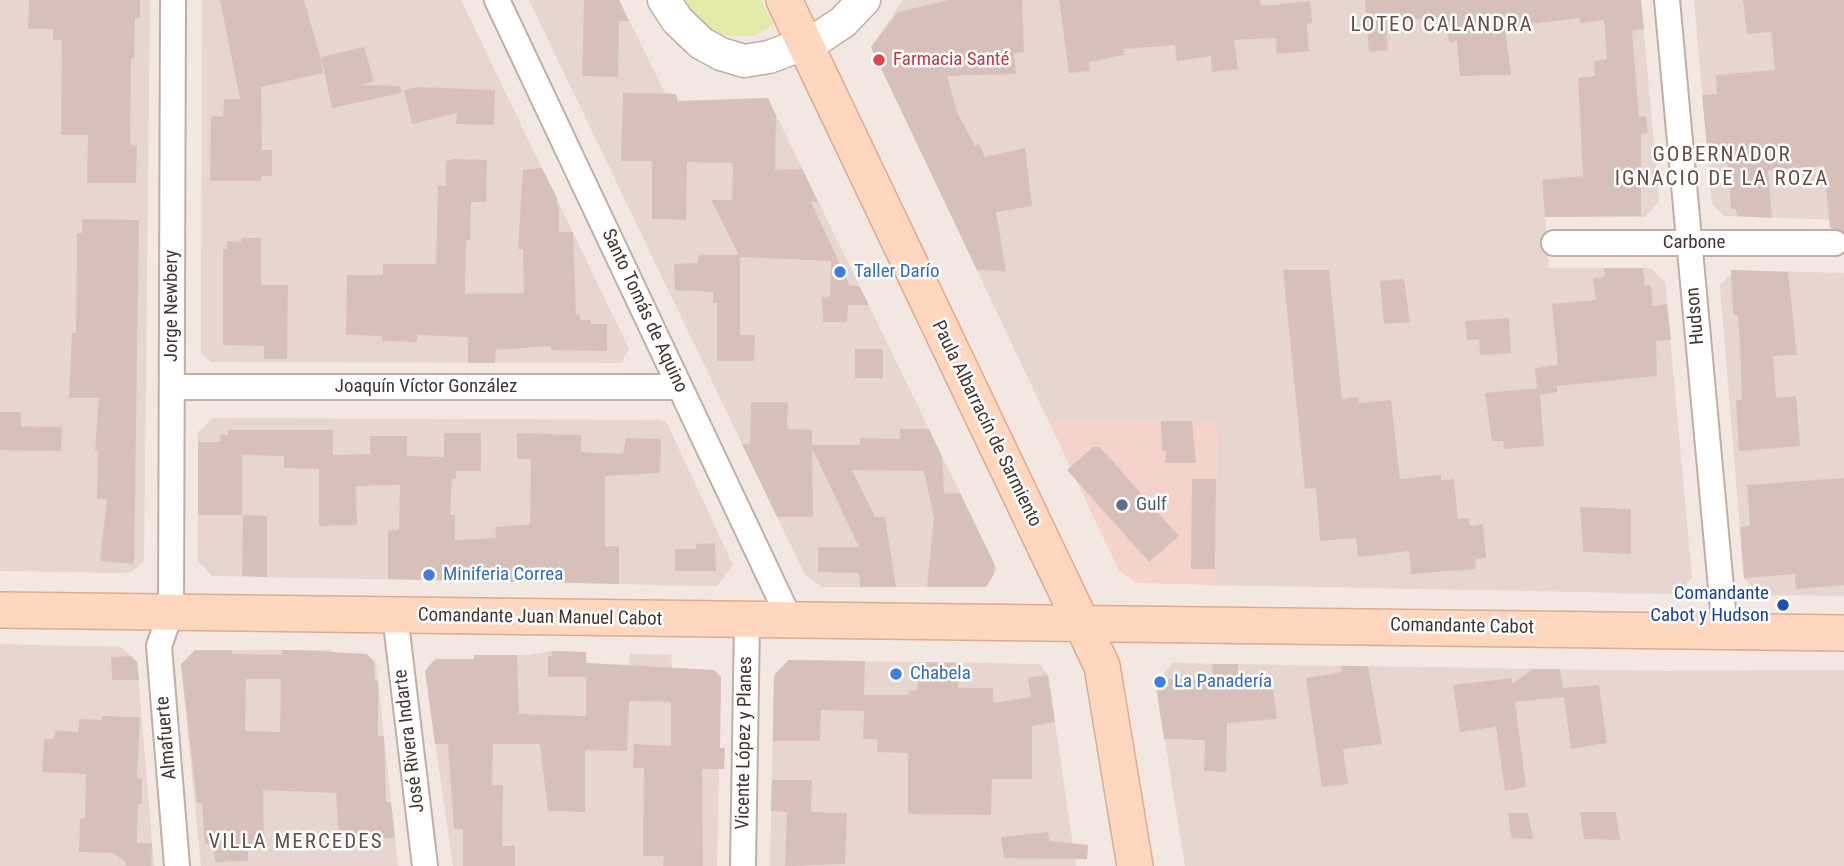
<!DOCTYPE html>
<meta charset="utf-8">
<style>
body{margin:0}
canvas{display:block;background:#f2e7e1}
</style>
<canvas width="1844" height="866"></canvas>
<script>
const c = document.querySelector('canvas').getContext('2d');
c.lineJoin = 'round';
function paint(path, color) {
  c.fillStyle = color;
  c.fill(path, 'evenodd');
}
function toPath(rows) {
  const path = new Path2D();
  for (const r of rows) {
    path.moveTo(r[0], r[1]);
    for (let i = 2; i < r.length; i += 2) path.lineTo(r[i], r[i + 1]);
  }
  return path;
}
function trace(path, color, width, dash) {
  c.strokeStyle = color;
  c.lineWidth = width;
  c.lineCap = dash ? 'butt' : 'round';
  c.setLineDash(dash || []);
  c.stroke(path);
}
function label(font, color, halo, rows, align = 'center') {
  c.font = font + ' "Roboto Condensed",sans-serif';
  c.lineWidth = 5;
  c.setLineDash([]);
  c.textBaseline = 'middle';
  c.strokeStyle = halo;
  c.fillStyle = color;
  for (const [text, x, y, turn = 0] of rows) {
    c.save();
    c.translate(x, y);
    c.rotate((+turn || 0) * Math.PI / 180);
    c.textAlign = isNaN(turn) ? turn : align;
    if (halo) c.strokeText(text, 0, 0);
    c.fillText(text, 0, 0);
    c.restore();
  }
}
const residential = toPath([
 [0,0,150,0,144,561,130,573,0,571],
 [202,0,461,0,629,349,621,363,211,362,201,353],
 [529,0,619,0,665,93,676,94,678,101,768,98,997,569,986,587,822,587,805,575],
 [903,0,1641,0,1659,201,1645,217,1545,217,1549,268,1651,268,1665,282,1692,578,1678,594,1215,585,1217,421,1048,420,871,47],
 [1694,0,1844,0,1844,246,1841,220,1724,216,1712,204],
 [1735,270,1844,273,1844,596,1760,595,1744,579,1720,285],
 [213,418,661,420,667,423,733,565,717,586,212,576,198,561,198,432],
 [0,644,121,647,137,662,154,866,0,866],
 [195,650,331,650,332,653,367,654,376,663,398,866,201,866,181,665],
 [552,651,586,652,587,663,629,665,630,654,671,655,672,669,714,670,721,677,717,866,453,866,425,671,435,659,474,659,474,655,528,655],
 [789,660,1040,664,1048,675,1076,866,770,866,774,675],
 [1172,663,1665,671,1844,670,1844,866,1185,866,1156,685]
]);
const commercial = toPath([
 [1048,420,1217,421,1215,585,1137,583,1119,571]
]);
const green = toPath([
 [685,0,761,0,773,25,754,36,718,35,692,13]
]);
const building = toPath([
 [29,0,140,0,140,18,135,18,134,58,131,58,130,145,137,145,136,183,87,183,88,135,61,135,62,40,53,40,53,29,28,29],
 [220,0,304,0,320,56,323,73,261,87,262,150,272,150,272,176,261,176,261,181,210,181,211,116,223,117,224,99,240,99],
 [584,0,619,0,629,21,619,21,618,77,582,76],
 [949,0,1022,0,1024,52,1014,53,1016,74,947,76,957,112,975,146,979,144,985,157,1025,148,1032,206,996,212,1006,271,977,270,871,47,898,12],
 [1059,0,1260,0,1261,6,1310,1,1312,23,1307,24,1309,51,1277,54,1276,38,1234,40,1238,69,1212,72,1211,56,1177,61,1175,45,1123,49,1124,55,1089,62,1090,71,1069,73],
 [1365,0,1641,0,1644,29,1632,31,1639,117,1646,116,1648,133,1641,134,1641,216,1545,217,1542,180,1583,176,1578,78,1595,76,1594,61,1607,59,1604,20,1580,23,1580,18,1505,27,1511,75,1460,76,1457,41,1449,42,1446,17,1386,21,1388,50,1369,52],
 [1743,0,1844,0,1844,232,1830,228,1824,166,1768,170,1772,218,1737,216,1736,209,1731,209,1728,164,1724,164,1723,145,1707,147,1702,95,1717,94,1716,75,1775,70,1771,32,1747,34],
 [364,47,374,81,361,85,400,86,401,93,332,108,321,57],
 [418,87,495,90,494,125,456,124,457,113,412,124,404,90],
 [623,93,676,94,678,101,768,98,776,116,775,170,802,169,818,202,811,202,850,286,859,286,869,305,848,305,847,322,823,322,822,297,830,297,831,261,740,257,740,335,755,335,754,361,717,361,717,303,713,303,713,292,675,290,674,264,698,263,698,255,739,255,711,200,732,200,733,163,687,162,686,220,652,219,652,161,621,161],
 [454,159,487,160,486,202,471,202,470,240,466,240,465,294,524,293,523,249,518,249,523,170,542,168,557,198,557,207,559,207,559,232,573,232,576,314,580,314,580,320,591,320,591,324,607,324,607,351,551,350,551,346,496,350,495,363,468,363,468,337,417,335,417,342,382,341,382,336,346,335,347,275,383,275,383,264,436,264,438,186,446,186,446,161],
 [82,219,139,220,134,564,100,561,107,499,97,499,98,451,95,451,99,398,69,398,72,333,76,333,77,233,82,233],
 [241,238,261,238,261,285,288,285,287,359,264,359,264,346,223,345,223,249,227,249,227,241,241,242],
 [1604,268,1643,268,1645,285,1651,285,1653,306,1667,304,1671,340,1656,341,1657,376,1557,386,1557,392,1540,395,1544,446,1504,449,1503,441,1492,441,1485,393,1537,388,1535,368,1558,365,1552,304,1596,300,1593,278,1605,277],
 [1283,270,1329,270,1342,399,1358,397,1359,403,1391,400,1400,479,1441,475,1441,480,1454,479,1458,519,1469,518,1470,526,1483,524,1486,558,1475,559,1476,569,1411,574,1409,551,1358,557,1356,538,1320,541,1316,488,1305,489],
 [1731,270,1788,272,1797,355,1773,356,1776,398,1796,396,1800,446,1739,451,1736,400,1742,400,1740,347,1738,315,1733,315],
 [1404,279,1410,322,1384,324,1380,281],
 [1509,318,1511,353,1480,355,1479,339,1467,340,1465,321],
 [855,349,883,349,883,378,855,378],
 [751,402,788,402,787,429,812,430,812,445,860,445,860,438,900,439,900,429,929,429,942,457,944,494,960,493,994,563,994,574,986,587,927,587,934,518,924,471,852,470,875,517,885,517,896,587,860,587,859,573,818,572,818,547,859,547,812,448,813,517,777,517,742,444,750,444],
 [0,412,21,412,21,426,62,427,61,451,0,450],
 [1161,421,1192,421,1196,463,1165,463,1166,451,1162,451],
 [228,430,333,430,333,455,370,454,370,436,407,436,407,456,444,457,444,433,481,433,481,471,456,471,456,479,452,479,450,515,455,515,455,540,496,538,495,527,530,524,531,459,517,459,517,433,581,435,581,452,623,454,626,438,661,439,660,473,605,476,605,546,619,546,619,584,549,582,550,569,513,569,514,582,388,579,388,530,399,530,400,485,356,486,357,525,319,526,319,469,284,468,284,456,242,455,242,515,198,515,198,442,220,442,221,435,228,435],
 [1093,447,1100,447,1179,536,1149,562,1067,470],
 [1844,478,1844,585,1796,589,1795,574,1744,578,1740,527,1750,526,1747,485],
 [1192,479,1216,479,1215,569,1191,569],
 [1580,507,1631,509,1631,554,1583,552],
 [243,515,267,516,267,577,242,576],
 [715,543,716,571,675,571,675,549,696,549,696,544],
 [195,650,232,650,232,654,282,655,282,650,297,650,367,654,374,661,375,681,378,681,378,736,384,736,386,802,391,802,395,838,339,839,336,793,263,790,264,847,248,847,248,861,215,862,214,844,205,844,202,803,197,803,181,664],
 [246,679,281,679,280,732,245,731],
 [552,651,586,652,586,663,714,670,721,677,720,748,725,748,724,769,702,769,703,866,663,866,664,856,643,856,644,768,633,768,634,744,671,746,671,702,629,701,627,751,585,750,585,812,548,811,540,744,493,744,492,785,503,785,502,846,515,846,515,866,463,866,463,829,454,829,448,744,435,744,425,671,435,659,474,659,474,655,517,655,519,714,586,716,586,677,548,677,548,656,552,656],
 [131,656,137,662,139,680,112,680,111,657],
 [789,660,865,661,864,695,909,695,909,691,917,690,920,662,959,663,958,688,993,688,993,703,1031,697,1028,678,1048,675,1055,722,1032,726,1032,779,992,779,991,815,908,814,908,753,877,752,878,739,863,739,864,711,821,710,820,741,773,741,774,675],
 [1212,664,1238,664,1238,679,1271,676,1277,719,1227,723,1226,772,1204,771,1205,740,1164,739,1155,679,1213,679],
 [1341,666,1368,666,1382,744,1343,749,1348,784,1322,787,1306,678,1342,672],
 [1533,669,1560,669,1563,688,1599,685,1607,743,1571,749,1564,697,1515,702,1526,787,1505,791,1496,727,1460,732,1453,685,1512,678,1512,684],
 [102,716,140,717,137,778,142,779,142,804,138,804,137,843,152,843,151,866,126,866,126,862,113,853,79,852,80,818,85,818,86,774,42,772,44,739,54,739,55,730,78,732,79,719,102,720],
 [772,780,812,780,811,812,847,813,845,864,785,866,787,812,771,811],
 [1580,812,1616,812,1620,840,1584,839],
 [1508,813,1528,813,1533,839,1511,838],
 [1048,832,1050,841,1088,845,1087,859,1004,858,1001,837]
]);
const minor = toPath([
 [173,0,171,612,159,646,177,866],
 [497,0,791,622],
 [1667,0,1725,631],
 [1554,243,1835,243],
 [172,387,680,387],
 [395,615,425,866],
 [743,866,747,621]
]);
const tertiary = toPath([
 [664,0,677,20,701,43,721,54,744,61,769,57,819,38,843,22,864,0]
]);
const secondary = toPath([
 [784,0,1102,666,1135,866],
 [0,610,1844,633]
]);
const markers = [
 [879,60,7,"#e0444e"],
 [840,272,7,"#3f7fe0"],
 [1122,505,7,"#5c6f8a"],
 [429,575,7,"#3f7fe0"],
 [1783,605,7,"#1a4fb4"],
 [896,674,7,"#3f7fe0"],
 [1160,682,7,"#3f7fe0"]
];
const healthNames = [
 ["Farmacia Santé",893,60]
];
const streetNames = [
 ["Carbone",1694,243],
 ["Jorge Newbery",172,306,-90],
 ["Santo Tomás de Aquino",644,311,65],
 ["Hudson",1696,316,-95],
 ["Joaquín Víctor González",426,387],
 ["Paula Albarracín de Sarmiento",986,424,64],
 ["Comandante Juan Manuel Cabot",540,618,1],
 ["Comandante Cabot",1462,627,1],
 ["Almafuerte",167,738,-95],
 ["José Rivera Indarte",410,741,-97],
 ["Vicente López y Planes",745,743,-89]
];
const shopNames = [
 ["Taller Darío",854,272],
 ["Miniferia Correa",443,575],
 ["Chabela",910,674],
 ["La Panadería",1174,682]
];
const serviceNames = [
 ["Gulf",1136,505]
];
const transitNames = [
 ["Comandante",1769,594],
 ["Cabot y Hudson",1769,616]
];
const neighbourhoodNames = [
 ["LOTEO CALANDRA",1442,26],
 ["GOBERNADOR",1722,156],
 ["IGNACIO DE LA ROZA",1722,180],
 ["VILLA MERCEDES",296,843]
];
paint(residential, '#e6d6cf');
paint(commercial, '#f6d3ca');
paint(green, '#e4eaa7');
paint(building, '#d7c0b9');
trace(minor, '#c0aea7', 28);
trace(tertiary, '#c0aea7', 35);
trace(secondary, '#dcac92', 38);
trace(minor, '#fff', 24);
trace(tertiary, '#fff', 32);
trace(secondary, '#ffd7be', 35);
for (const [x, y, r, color] of markers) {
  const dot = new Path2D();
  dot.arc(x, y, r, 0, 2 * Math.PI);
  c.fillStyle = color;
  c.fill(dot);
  trace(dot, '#fff', 2.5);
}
label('19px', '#be3a42', '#fff', healthNames, 'left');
label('19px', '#433632', '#fff', streetNames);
label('19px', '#366cbe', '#fff', shopNames, 'left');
label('19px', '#4e5e75', '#fff', serviceNames, 'left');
label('19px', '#164399', '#fff', transitNames, 'right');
c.letterSpacing = '2px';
label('21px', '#674f49', '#fff', neighbourhoodNames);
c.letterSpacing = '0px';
</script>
